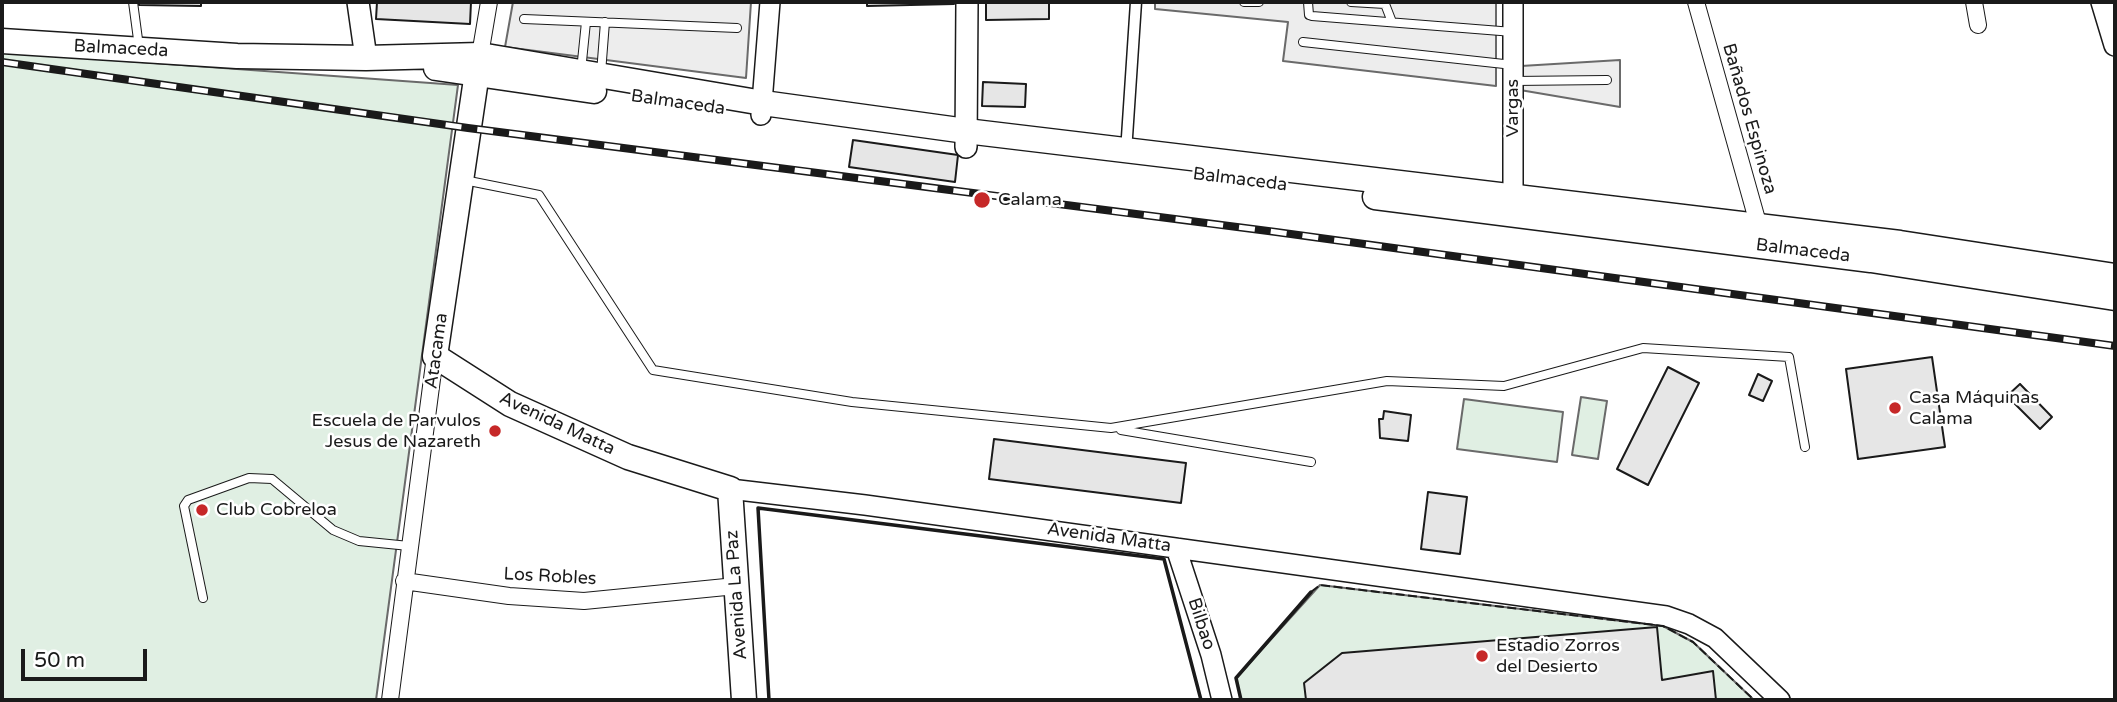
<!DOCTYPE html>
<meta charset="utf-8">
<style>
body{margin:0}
#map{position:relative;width:2117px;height:702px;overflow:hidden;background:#fff;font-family:"Varela Round",sans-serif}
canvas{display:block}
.frame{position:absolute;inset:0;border:4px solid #1a1a1a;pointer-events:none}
.scale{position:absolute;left:21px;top:649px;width:126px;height:32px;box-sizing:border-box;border:4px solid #1a1a1a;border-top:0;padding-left:9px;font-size:21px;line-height:24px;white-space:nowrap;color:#1a1a1a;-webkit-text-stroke:5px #fff;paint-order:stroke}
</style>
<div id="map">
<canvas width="2117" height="702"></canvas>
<div class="frame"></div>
<div class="scale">50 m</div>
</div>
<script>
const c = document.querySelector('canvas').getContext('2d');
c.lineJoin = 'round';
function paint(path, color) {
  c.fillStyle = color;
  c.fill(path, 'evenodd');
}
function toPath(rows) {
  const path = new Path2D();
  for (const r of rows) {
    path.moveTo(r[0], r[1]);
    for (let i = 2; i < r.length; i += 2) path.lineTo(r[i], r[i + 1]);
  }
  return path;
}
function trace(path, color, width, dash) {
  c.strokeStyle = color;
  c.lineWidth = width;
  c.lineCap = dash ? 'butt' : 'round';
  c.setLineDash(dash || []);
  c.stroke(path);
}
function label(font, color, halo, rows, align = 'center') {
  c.font = font + ' "Varela Round",sans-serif';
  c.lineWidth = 5;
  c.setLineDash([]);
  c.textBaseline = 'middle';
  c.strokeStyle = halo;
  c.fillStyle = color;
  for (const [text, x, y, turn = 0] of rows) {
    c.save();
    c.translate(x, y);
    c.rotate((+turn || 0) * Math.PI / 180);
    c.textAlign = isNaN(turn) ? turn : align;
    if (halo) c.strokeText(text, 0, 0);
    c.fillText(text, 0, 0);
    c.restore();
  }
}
const green = toPath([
 [2,52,458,85,376,700,2,700,2,52],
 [1581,397,1607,401,1598,459,1572,455,1581,397],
 [1464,399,1563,412,1557,462,1457,449,1464,399],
 [1320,585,1663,626,1693,642,1754,700,1241,700,1236,678,1320,585]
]);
const parking = toPath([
 [513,2,751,2,746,78,505,47,513,2],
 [1155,2,1496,2,1496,86,1283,61,1288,22,1155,9,1155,2],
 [1620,60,1620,107,1520,90,1521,66,1620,60]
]);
const building = toPath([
 [139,2,201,2,201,6,139,5,139,2],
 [377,2,471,2,470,24,376,19,377,2],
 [867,2,954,2,954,4,867,6,867,2],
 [986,2,1049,2,1049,19,986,20,986,2],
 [983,82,1026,84,1025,107,982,106,983,82],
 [853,140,958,155,955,182,849,167,853,140],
 [1932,357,1945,447,1858,459,1846,369,1932,357],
 [1668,367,1699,383,1648,485,1617,469,1668,367],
 [1758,374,1772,381,1763,401,1749,395,1758,374],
 [2020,384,2052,417,2040,429,2007,396,2020,384],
 [1384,411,1411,415,1408,441,1380,438,1379,419,1383,419,1384,411],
 [994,439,1186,463,1181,503,989,479,994,439],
 [1428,492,1467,497,1460,554,1421,549,1428,492],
 [1657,627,1662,680,1713,671,1716,700,1306,700,1304,683,1342,653,1657,627]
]);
const service = toPath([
 [133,2,139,47],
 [1244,2,1259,2],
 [1308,2,1309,15,1312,16,1513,32],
 [1351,2,1385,4,1392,22],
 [524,19,737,28],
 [1303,42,1513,65],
 [581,71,586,22],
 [601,73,605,22],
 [1513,81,1607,80],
 [464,180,539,195,653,370,852,402,1111,428,1387,381,1504,386,1643,348,1789,357,1805,447],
 [1121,430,1311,462],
 [203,598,184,506,188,500,249,478,272,479,333,530,359,541,409,546]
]);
const pedestrian = toPath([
 [1126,152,1136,2]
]);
const minor = toPath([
 [1696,2,1761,234],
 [1974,2,1978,25],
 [480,55,489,2],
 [404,581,509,596,584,601,736,586],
 [390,700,435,356]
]);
const tertiary = toPath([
 [1513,2,1513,211],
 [761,115,770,2],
 [730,489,865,505,1666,616,1689,624,1715,638,1780,700],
 [1176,548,1211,655,1222,700]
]);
const secondary = toPath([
 [358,2,366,58],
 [2102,2,2115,45],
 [966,147,967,2]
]);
const primary = toPath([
 [2,41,237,56,366,58,480,55,763,103,966,131,1900,243,2115,276],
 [479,59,435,356,510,404,628,457,730,489,744,700],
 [436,68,594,91],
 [1375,197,1871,260,2115,298]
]);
const rail = toPath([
 [2,62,468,128,1276,232,2115,346]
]);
const fence = toPath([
 [1311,592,1320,585,1663,626,1693,642,1754,700]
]);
const wall = toPath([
 [769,700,758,508,1164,559,1201,700],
 [1241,700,1236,678,1311,592]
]);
const markers = [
 [982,200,9,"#c62828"],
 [1895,408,7,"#c62828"],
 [495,431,7,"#c62828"],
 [202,510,7,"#c62828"],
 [1482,656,7,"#c62828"]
];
const streetNames = [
 ["Balmaceda",121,49,3],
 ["Balmaceda",678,103,8],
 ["Vargas",1513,108,-90],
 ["Bañados Espinoza",1749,119,74],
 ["Balmaceda",1240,180,7],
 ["Balmaceda",1803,251,7],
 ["Atacama",437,351,-82],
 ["Avenida Matta",557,424,25],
 ["Avenida Matta",1109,538,8],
 ["Los Robles",550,577,3],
 ["Avenida La Paz",737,595,-94],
 ["Bilbao",1201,624,72]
];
const poiNames = [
 ["Calama",998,200],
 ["Casa Máquinas",1909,398],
 ["Calama",1909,419],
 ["Escuela de Parvulos",481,421,"right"],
 ["Jesus de Nazareth",481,442,"right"],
 ["Club Cobreloa",216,510],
 ["Estadio Zorros",1496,646],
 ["del Desierto",1496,667]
];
paint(green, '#e0efe3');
trace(green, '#6a6a6a', 2);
paint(parking, '#ededed');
trace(parking, '#6a6a6a', 2);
paint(building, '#e6e6e6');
trace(building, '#1a1a1a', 2);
trace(service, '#1a1a1a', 10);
trace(pedestrian, '#1a1a1a', 13);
trace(minor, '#1a1a1a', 18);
trace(tertiary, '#1a1a1a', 22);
trace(secondary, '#1a1a1a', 24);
trace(primary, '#1a1a1a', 27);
trace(service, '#fff', 8);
trace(pedestrian, '#fff', 10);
trace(minor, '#fff', 16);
trace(tertiary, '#fff', 19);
trace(secondary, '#fff', 21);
trace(primary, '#fff', 24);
trace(rail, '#1a1a1a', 8);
trace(rail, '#fff', 5, [16]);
trace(fence, '#1a1a1a', 2, [9, 3.5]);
trace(wall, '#1a1a1a', 3.5);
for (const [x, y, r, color] of markers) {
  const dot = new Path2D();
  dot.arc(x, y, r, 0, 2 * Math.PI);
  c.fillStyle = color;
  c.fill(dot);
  trace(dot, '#fff', 2.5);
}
label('18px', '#1a1a1a', '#fff', streetNames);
label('18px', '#1a1a1a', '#fff', poiNames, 'left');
</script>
